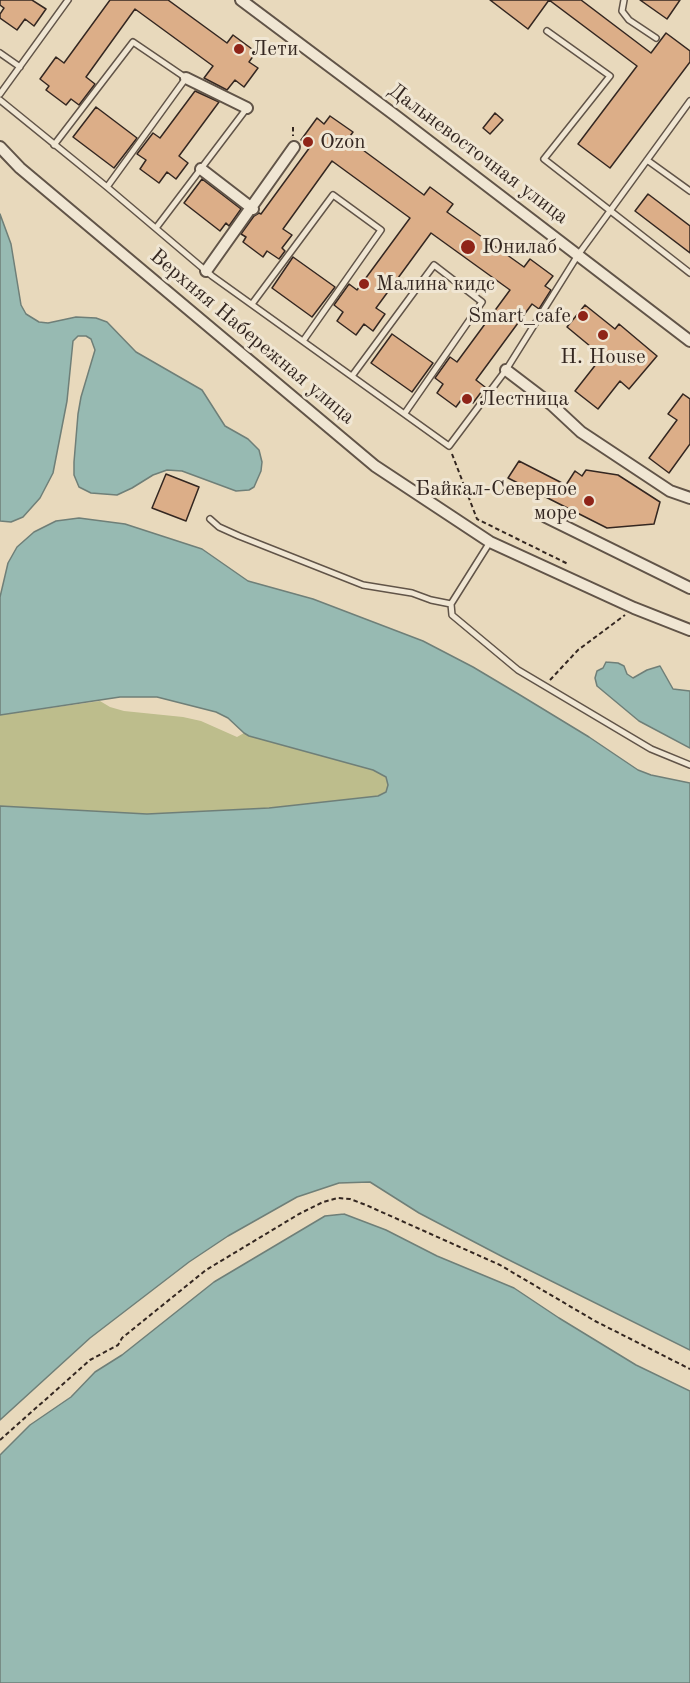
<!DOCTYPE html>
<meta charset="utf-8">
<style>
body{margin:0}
canvas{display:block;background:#e8d9bc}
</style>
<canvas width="690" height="1683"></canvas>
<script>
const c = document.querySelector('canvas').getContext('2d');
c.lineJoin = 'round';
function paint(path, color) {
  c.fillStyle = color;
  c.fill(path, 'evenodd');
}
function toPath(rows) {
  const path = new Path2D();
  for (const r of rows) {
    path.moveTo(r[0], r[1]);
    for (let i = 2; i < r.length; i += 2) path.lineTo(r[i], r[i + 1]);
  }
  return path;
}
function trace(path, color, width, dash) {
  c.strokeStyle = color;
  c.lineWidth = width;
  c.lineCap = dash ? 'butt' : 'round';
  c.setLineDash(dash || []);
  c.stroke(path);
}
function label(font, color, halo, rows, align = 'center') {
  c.font = font + ' "Old Standard TT",serif';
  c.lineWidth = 6;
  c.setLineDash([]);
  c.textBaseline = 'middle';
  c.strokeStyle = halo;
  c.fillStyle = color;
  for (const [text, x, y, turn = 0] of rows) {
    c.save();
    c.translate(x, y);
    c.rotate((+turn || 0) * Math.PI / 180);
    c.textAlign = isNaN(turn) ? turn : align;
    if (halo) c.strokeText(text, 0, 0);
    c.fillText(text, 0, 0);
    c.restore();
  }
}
const green = toPath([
 [100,701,110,707,124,711,183,717,201,721,237,737,244,733,373,770,386,777,388,785,386,792,378,796,269,808,147,814,0,806,0,715]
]);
const water = toPath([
 [0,214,11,244,21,305,26,314,39,322,48,323,76,317,96,318,107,322,136,352,202,390,225,426,248,439,259,450,262,462,261,471,254,487,249,490,236,491,182,471,167,470,153,475,132,488,117,495,91,493,79,487,74,475,74,462,78,414,81,397,95,350,91,339,86,336,78,336,73,341,67,401,53,473,40,498,23,517,11,522,0,521,0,214],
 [79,518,125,524,202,549,248,581,313,599,423,641,473,667,520,695,589,737,638,770,651,775,690,783,690,1350,503,1257,419,1213,370,1182,339,1183,297,1197,228,1236,189,1262,90,1338,0,1420,0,806,147,814,269,808,378,796,386,792,388,785,386,777,373,770,249,736,244,733,228,718,216,712,157,697,120,697,0,715,0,597,8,563,17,547,34,532,56,521,79,518],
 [606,662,618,663,624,666,627,674,633,678,647,670,660,666,673,689,690,691,690,748,639,721,597,686,595,678,597,671,603,668,606,662],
 [344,1214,386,1230,437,1256,514,1288,559,1318,636,1365,690,1391,690,1683,0,1683,0,1455,30,1425,71,1397,95,1372,122,1355,214,1282,325,1216,344,1214]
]);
const building = toPath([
 [0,0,32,0,46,9,34,26,25,19,17,30,0,18,0,14,4,8,0,5,0,0],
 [110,0,168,0,227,43,233,35,256,52,249,62,258,68,244,87,235,80,227,90,204,78,213,66,135,9,86,77,95,84,79,105,71,99,66,105,46,90,49,86,40,79,56,57,64,63,110,0],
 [490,0,581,0,651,53,666,33,690,51,690,62,610,168,578,144,637,66,549,0,528,29,490,0],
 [640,0,680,0,667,19,640,0],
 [195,91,219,102,179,156,188,163,176,179,167,172,159,183,140,169,146,160,137,154,153,133,160,138,195,91],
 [96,107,137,138,114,168,73,137,96,107],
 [495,113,503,120,490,134,483,128,495,113],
 [330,116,353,132,348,139,424,195,430,187,453,204,447,212,524,267,530,259,553,276,545,286,551,290,539,309,532,304,476,380,485,387,473,403,464,396,456,407,437,393,443,384,435,378,450,357,457,362,510,290,431,233,376,308,385,314,373,331,364,324,356,335,337,321,343,312,334,305,349,284,357,290,410,218,332,161,283,229,292,235,282,248,285,251,279,259,267,251,263,257,243,242,246,237,241,234,254,216,259,213,261,214,310,147,301,140,317,118,324,124,330,116],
 [202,179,241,209,229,226,226,223,220,231,184,203,202,179],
 [648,194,690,226,690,253,635,211,648,194],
 [293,257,335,287,312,317,272,288,293,257],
 [585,305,615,329,619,324,657,356,629,389,620,381,598,409,575,391,597,363,591,357,596,351,567,327,585,305],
 [392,334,433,363,412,392,371,363,392,334],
 [683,394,690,399,690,444,669,473,649,458,677,420,668,414,683,394],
 [519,461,566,485,575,471,582,476,586,470,618,475,660,502,654,524,607,528,508,478,519,461],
 [166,474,199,487,186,521,152,508,166,474]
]);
const path = toPath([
 [293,127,293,136],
 [452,454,477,519,568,564],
 [550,680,578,650,625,615],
 [0,1440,90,1360,118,1345,122,1338,206,1270,299,1214,323,1202,338,1198,350,1199,366,1205,500,1265,595,1321,690,1369]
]);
const lane = toPath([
 [624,0,622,11,629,20,656,38],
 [547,31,610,76,544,159,690,273],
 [0,53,20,67],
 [0,94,68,0],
 [0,100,107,187,212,276,449,446,506,370,578,255,690,101],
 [54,145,133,42,186,78,107,187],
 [647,160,690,191],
 [156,228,247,108],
 [252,304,333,195,381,230,303,341],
 [352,376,434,265,482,302,405,413],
 [210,519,219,527,239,536,363,585,412,593,431,600,451,604],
 [490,542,451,604,452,615,518,670,651,749,690,765]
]);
const street = toPath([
 [241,0,396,116,690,341],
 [186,78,247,108],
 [0,147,20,168,375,466,490,542,634,608,690,630],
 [201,169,253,209],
 [206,271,294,147],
 [506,370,552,405,581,432,670,491,690,498],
 [546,517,690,588]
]);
const markers = [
 [239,49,6,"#8f2418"],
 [308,142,6,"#8f2418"],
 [468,247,8,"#8f2418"],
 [364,284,6,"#8f2418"],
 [583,316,6,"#8f2418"],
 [603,335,6,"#8f2418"],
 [467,399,6,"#8f2418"],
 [589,501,6,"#8f2418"]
];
const poiNames = [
 ["Лети",251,49],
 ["Ozon",320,142],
 ["Юнилаб",482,247],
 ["Малина кидс",376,284],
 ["Smart_cafe",571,316,"right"],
 ["H. House",603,357,"center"],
 ["Лестница",479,399],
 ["Байкал-Северное",577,489,"right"],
 ["море",577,513,"right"]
];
const streetNames = [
 ["Дальневосточная улица",478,154,37],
 ["Верхняя Набережная улица",252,337,40]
];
paint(green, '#bdbd8c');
paint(water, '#97bab2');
trace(water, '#6f7f78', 1.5);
paint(building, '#dcae88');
trace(building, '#342721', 1.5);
trace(lane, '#615448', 8);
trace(street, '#615448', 14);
trace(path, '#342721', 2, [4.5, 3]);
trace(lane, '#f0e6d3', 5);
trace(street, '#f0e6d3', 10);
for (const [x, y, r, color] of markers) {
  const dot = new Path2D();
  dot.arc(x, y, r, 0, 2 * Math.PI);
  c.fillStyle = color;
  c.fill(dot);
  trace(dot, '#f0e6d3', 2);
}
label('21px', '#342721', '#f0e6d3', poiNames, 'left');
label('21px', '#342721', '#f0e6d3', streetNames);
</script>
